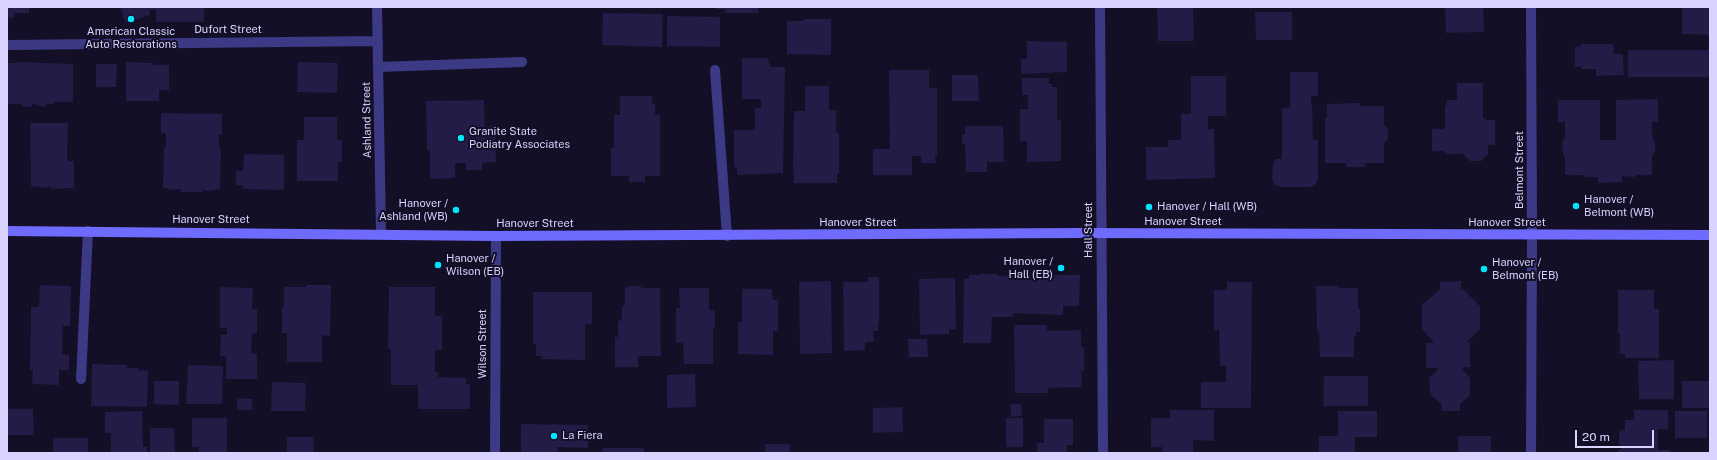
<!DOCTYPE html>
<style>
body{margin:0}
#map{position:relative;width:1717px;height:460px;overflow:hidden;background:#130f26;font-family:"Public Sans",sans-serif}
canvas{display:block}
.frame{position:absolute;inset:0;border:8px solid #d9d4ff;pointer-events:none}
.scale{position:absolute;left:1575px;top:430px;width:79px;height:18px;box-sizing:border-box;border:2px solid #d9d4ff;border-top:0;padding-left:5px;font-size:12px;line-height:14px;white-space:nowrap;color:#d9d4ff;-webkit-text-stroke:3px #130f26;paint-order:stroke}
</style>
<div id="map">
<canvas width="1717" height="460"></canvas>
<div class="frame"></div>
<div class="scale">20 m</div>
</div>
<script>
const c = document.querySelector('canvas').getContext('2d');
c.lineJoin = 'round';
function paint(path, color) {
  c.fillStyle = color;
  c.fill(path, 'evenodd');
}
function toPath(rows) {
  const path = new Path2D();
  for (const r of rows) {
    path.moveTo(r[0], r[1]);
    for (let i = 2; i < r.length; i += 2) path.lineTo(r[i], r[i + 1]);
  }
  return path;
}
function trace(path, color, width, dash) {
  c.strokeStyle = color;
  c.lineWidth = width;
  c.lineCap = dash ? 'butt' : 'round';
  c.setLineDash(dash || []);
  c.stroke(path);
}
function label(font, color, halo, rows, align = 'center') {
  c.font = font + ' "Public Sans",sans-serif';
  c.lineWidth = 4;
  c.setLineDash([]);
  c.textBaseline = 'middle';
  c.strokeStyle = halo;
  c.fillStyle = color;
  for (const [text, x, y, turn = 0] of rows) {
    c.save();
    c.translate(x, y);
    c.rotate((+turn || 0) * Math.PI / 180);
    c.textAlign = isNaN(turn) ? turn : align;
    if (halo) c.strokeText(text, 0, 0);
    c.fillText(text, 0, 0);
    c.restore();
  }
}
const building = toPath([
 [7,7,29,7,29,13,14,13,14,18,7,17],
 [120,7,149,7,150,15,126,23],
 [150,7,204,7,204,22,156,22,156,10,150,10],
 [716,7,758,7,758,13,725,13,725,9,716,9],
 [1157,7,1193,7,1194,41,1158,41],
 [1445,7,1483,7,1484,32,1446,33],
 [1682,8,1710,8,1710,35,1682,34],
 [1255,12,1292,12,1292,40,1256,40],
 [603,13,663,14,662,47,602,45],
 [667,16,720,17,720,47,667,46],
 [804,19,831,19,831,55,787,54,787,21,804,21],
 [1027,41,1067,42,1067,72,1021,74,1021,59,1027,59],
 [1581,44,1613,44,1614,54,1623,54,1624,75,1596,76,1596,69,1581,69,1581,66,1575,67,1575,47,1581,47],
 [1628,50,1710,50,1710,77,1628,77],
 [742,58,767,58,771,67,785,67,783,173,737,175,737,167,734,167,734,130,755,130,755,108,761,108,761,99,742,99],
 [17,62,73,64,73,102,54,102,54,104,47,104,45,107,33,104,31,107,24,107,21,104,8,104,8,63,17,63],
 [126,62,153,63,153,65,169,65,169,90,159,90,159,101,126,101],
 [298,62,338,63,337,93,297,92],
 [96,64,117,64,116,87,96,87],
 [889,70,929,70,929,88,937,88,937,156,935,156,936,163,921,163,921,156,912,156,912,175,873,175,873,149,890,149],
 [1290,72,1318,72,1318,96,1311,96,1311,103,1312,103,1313,140,1318,140,1318,178,1316,184,1311,187,1281,187,1275,185,1272,179,1273,163,1276,159,1282,159,1282,108,1290,108],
 [952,75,978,75,979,101,952,101],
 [1191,76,1226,76,1226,116,1208,116,1208,129,1214,129,1215,178,1146,180,1146,147,1168,147,1168,140,1181,140,1181,114,1191,114],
 [1022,78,1049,78,1049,84,1052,84,1052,87,1057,87,1057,120,1061,120,1061,161,1027,162,1027,141,1020,141,1020,109,1028,109,1028,95,1022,95],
 [1457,83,1483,83,1483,118,1486,118,1486,120,1495,120,1495,145,1488,145,1488,154,1481,161,1470,161,1463,154,1445,154,1445,151,1432,151,1432,129,1445,129,1445,105,1447,105,1447,100,1457,100],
 [805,86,829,86,829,110,836,110,836,133,839,133,839,174,837,174,837,183,794,183,794,174,793,174,794,111,805,111],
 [620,96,652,96,652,104,655,104,655,115,660,115,660,176,645,176,645,182,629,182,629,176,611,176,611,148,614,148,614,115,620,115],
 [1658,99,1658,122,1652,122,1652,136,1655,141,1655,152,1652,156,1652,175,1638,175,1634,177,1622,176,1622,182,1598,183,1598,177,1586,177,1582,175,1565,175,1565,158,1563,153,1562,142,1565,138,1565,122,1558,122,1558,100,1600,100,1600,140,1616,140,1616,100],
 [484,100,485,127,495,126,496,162,482,163,482,170,466,170,466,163,455,163,455,178,430,179,430,150,427,150,426,101],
 [1360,103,1360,106,1384,106,1384,125,1388,129,1388,139,1384,143,1384,163,1365,163,1365,167,1346,167,1346,163,1325,163,1325,118,1327,118,1327,104],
 [161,113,222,114,222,135,219,135,219,148,221,148,220,189,207,191,202,189,202,192,180,192,181,189,169,190,167,188,163,188,164,147,166,147,166,133,161,133],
 [304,117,337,117,337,140,342,140,342,162,338,162,338,181,297,181,297,140,304,140],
 [30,123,68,123,67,161,74,161,74,188,51,189,51,186,46,188,31,186],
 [965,126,1003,126,1004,162,987,162,987,172,966,172,965,144,962,144,962,135,965,135],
 [244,154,284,155,284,190,243,189,243,185,236,185,236,171,243,171],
 [979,274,998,274,998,276,1009,276,1009,279,1014,279,1014,275,1080,275,1079,306,1063,306,1063,315,1013,313,1013,317,992,317,991,343,963,343,964,279,969,279,969,275,979,275],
 [868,277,879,277,879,322,878,322,878,331,873,331,874,342,865,342,865,350,844,351,843,282,868,282],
 [955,278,956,329,949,329,949,334,920,335,919,279],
 [831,281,832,353,800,354,799,282],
 [1461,281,1461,289,1463,289,1480,306,1480,329,1467,342,1470,342,1470,367,1463,367,1463,370,1470,378,1470,395,1460,404,1460,411,1442,411,1442,405,1430,394,1429,378,1438,370,1438,368,1426,368,1426,343,1434,343,1422,329,1422,305,1440,289,1440,282],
 [1227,282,1252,282,1251,408,1201,408,1201,382,1226,382,1226,366,1220,366,1219,330,1214,331,1214,290,1227,290],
 [40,285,71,286,70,326,63,326,62,354,69,355,69,370,59,370,59,385,32,384,33,370,30,370,31,307,39,307],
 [306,285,331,285,330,336,322,335,322,362,287,362,287,333,282,333,282,307,284,307,284,287,306,287],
 [630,286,639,286,643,288,660,288,661,356,638,356,638,367,615,367,615,337,618,337,618,322,622,318,622,307,625,304,625,288],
 [1316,286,1339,286,1339,288,1358,288,1358,309,1360,309,1360,332,1356,332,1356,336,1354,336,1354,357,1320,357,1319,331,1317,331],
 [220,287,253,288,252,309,257,309,257,333,252,333,251,353,257,354,257,379,226,379,226,356,220,356,221,335,227,335,227,328,220,328],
 [389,287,435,287,435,316,442,316,442,350,435,350,435,372,438,372,438,377,466,378,466,384,470,384,470,409,418,409,418,385,391,385,391,349,388,349],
 [679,288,709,288,709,310,715,310,715,328,713,328,713,364,684,364,683,342,676,343,676,308,680,308],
 [742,289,772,289,773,300,778,300,778,331,773,331,773,355,738,354,738,322,742,322],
 [1618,290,1654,290,1654,309,1659,309,1659,358,1625,358,1625,354,1620,354,1620,334,1618,334],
 [533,292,592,292,592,324,585,324,585,360,541,359,542,356,536,356,536,344,533,344],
 [1014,325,1046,325,1047,331,1081,330,1081,347,1084,347,1084,371,1081,371,1082,387,1048,388,1048,393,1015,393],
 [908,339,927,339,928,357,909,357],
 [1674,360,1674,399,1639,399,1638,361],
 [92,364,127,365,127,368,138,368,138,370,148,371,147,407,91,406],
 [188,365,223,366,222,404,186,404],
 [695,374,696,407,667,408,667,375],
 [1324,376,1368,376,1368,406,1323,406],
 [154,381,179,381,179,405,154,404],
 [1682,381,1710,381,1710,408,1682,408],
 [272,382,306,383,305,411,271,411],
 [237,398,252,399,252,410,237,410],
 [1010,404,1021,404,1022,416,1011,417],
 [902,407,903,432,873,433,873,408],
 [7,409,33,409,34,435,7,435],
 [1170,410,1214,410,1214,441,1193,440,1193,453,1162,453,1162,447,1151,447,1151,418,1170,418],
 [1634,410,1668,410,1668,429,1658,429,1658,450,1670,450,1670,453,1618,453,1618,450,1621,450,1621,446,1619,444,1619,434,1621,430,1625,430,1625,420,1634,420],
 [142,411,143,447,147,447,147,453,111,453,111,433,105,433,105,412],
 [1338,411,1377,411,1377,437,1355,437,1355,453,1319,453,1319,436,1338,436],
 [1675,411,1707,411,1707,438,1675,438],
 [192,418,227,418,227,453,199,453,199,447,192,447],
 [1006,418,1023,418,1023,447,1006,447],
 [1044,419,1073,419,1073,445,1067,445,1067,453,1037,453,1037,443,1044,443],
 [521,424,588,425,588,448,558,447,558,453,521,453],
 [150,428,174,428,175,453,150,453],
 [1458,436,1491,436,1491,453,1458,453],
 [287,437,313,437,314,453,287,453],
 [53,438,88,438,88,453,53,453],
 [765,444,790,444,790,453,765,453],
 [603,448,644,448,644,453,603,453]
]);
const lane = toPath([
 [378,67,522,62],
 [715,70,727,236],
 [81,379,88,231]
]);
const street = toPath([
 [377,7,381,233],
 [1100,7,1103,453],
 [7,45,378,41],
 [495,453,496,236],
 [1531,453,1532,235,1531,7]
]);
const secondary = toPath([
 [7,231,496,236,1081,233,1710,235]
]);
const markers = [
 [131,19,4,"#00e5ff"],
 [461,138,4,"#00e5ff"],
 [1576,206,4,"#00e5ff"],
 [1149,207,4,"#00e5ff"],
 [456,210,4,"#00e5ff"],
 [438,265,4,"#00e5ff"],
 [1061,268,4,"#00e5ff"],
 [1484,269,4,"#00e5ff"],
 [554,436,4,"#00e5ff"]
];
const streetNames = [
 ["Dufort Street",228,30],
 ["Ashland Street",367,120,-91],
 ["Belmont Street",1520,170,-90],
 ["Hanover Street",211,220],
 ["Hanover Street",1183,222],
 ["Hanover Street",858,223],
 ["Hanover Street",1507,223],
 ["Hanover Street",535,224],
 ["Hall Street",1089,230,-90],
 ["Wilson Street",483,344,-90]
];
const poiNames = [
 ["American Classic",131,32,"center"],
 ["Auto Restorations",131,45,"center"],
 ["Granite State",469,132],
 ["Podiatry Associates",469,145],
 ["Hanover /",1584,200],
 ["Belmont (WB)",1584,213],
 ["Hanover /",448,204,"right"],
 ["Ashland (WB)",448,217,"right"],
 ["Hanover / Hall (WB)",1157,207],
 ["Hanover /",446,259],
 ["Wilson (EB)",446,272],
 ["Hanover /",1053,262,"right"],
 ["Hall (EB)",1053,275,"right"],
 ["Hanover /",1492,263],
 ["Belmont (EB)",1492,276],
 ["La Fiera",562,436]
];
paint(building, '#241b47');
trace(lane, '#3d3a85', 10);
trace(street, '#3d3a85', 10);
trace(secondary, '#6f6bff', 10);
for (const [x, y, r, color] of markers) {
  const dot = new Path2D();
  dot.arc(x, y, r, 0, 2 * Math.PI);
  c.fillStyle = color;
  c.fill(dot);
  trace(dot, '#130f26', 1.5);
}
label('11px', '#d9d4ff', '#130f26', streetNames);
label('11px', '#d9d4ff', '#130f26', poiNames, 'left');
</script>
